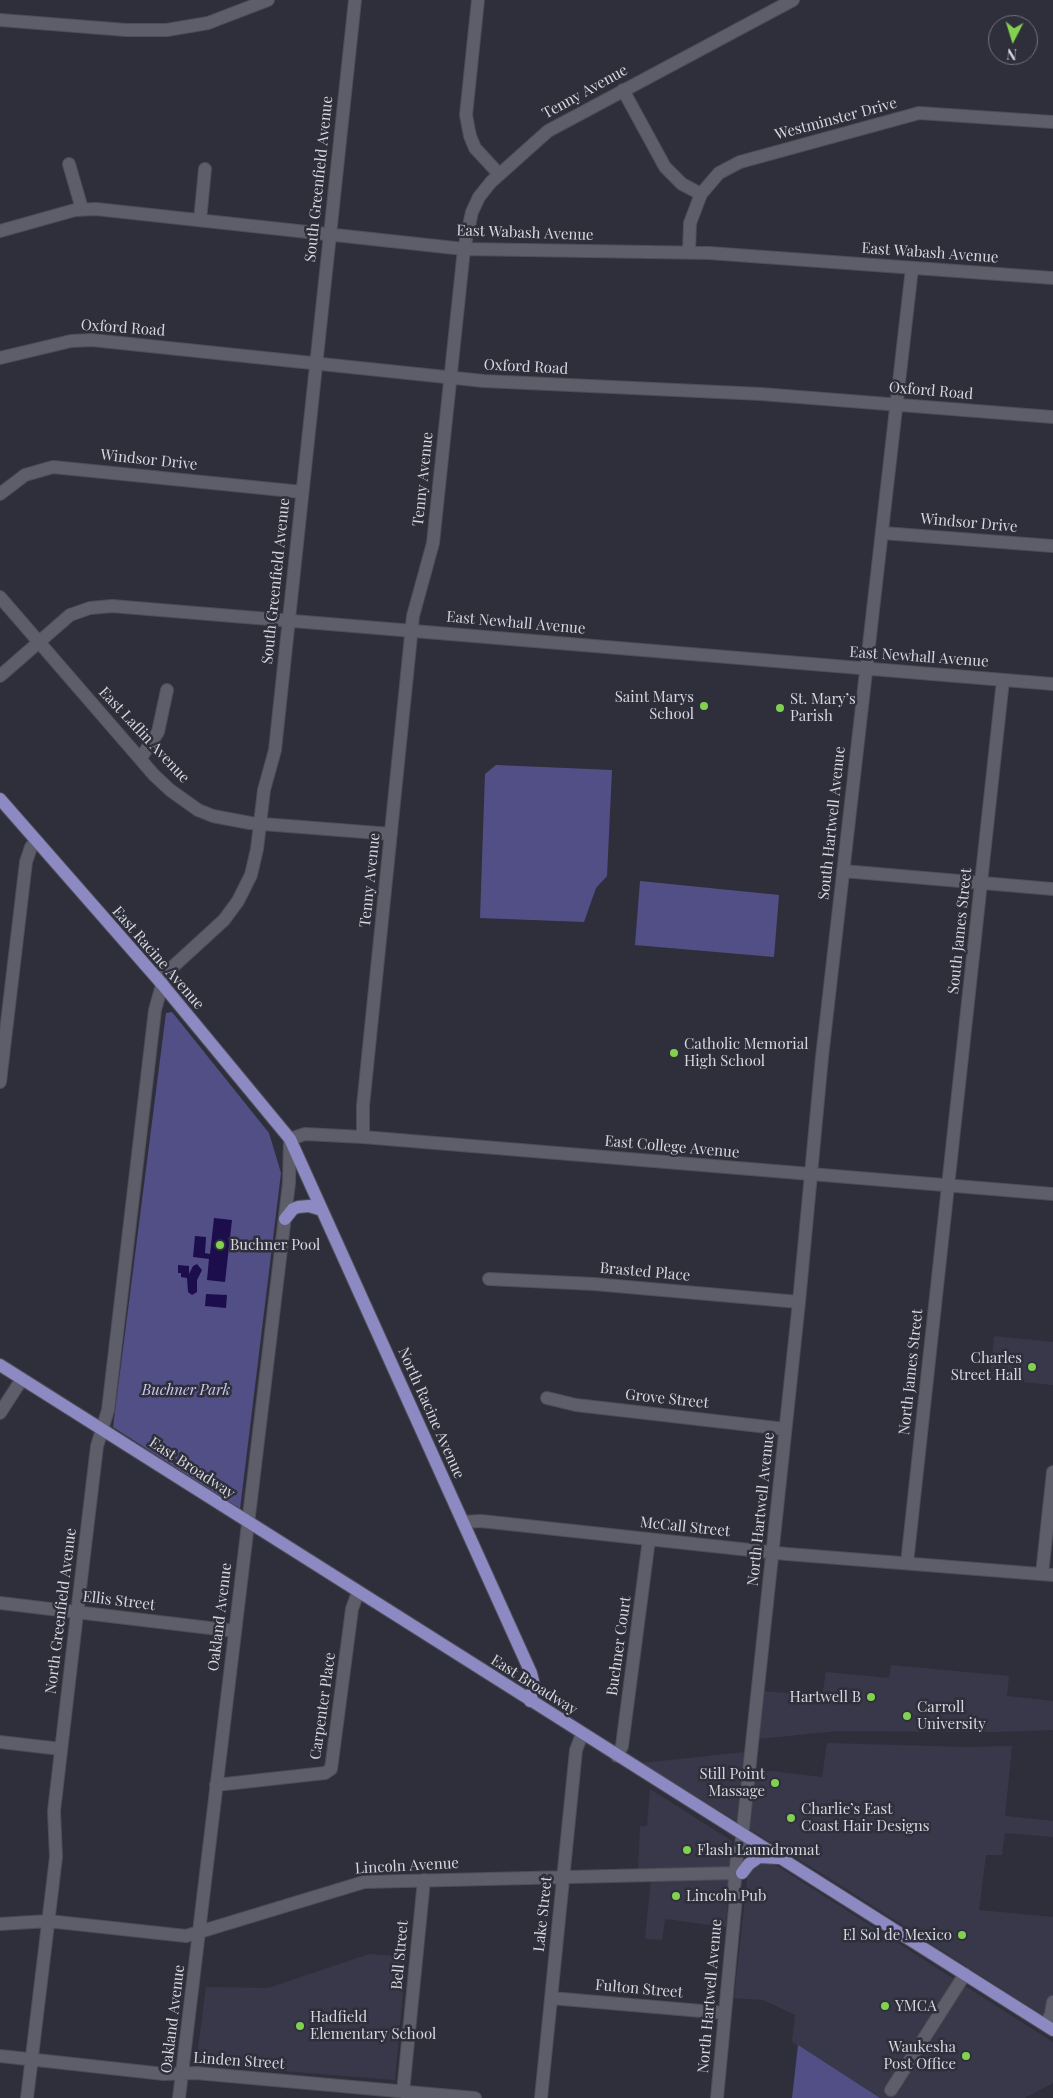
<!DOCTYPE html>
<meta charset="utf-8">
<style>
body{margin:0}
#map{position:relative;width:1053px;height:2098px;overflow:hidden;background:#2f2f3b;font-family:"Playfair Display",serif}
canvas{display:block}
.north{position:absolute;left:988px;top:15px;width:50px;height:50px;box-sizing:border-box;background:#2f2f3b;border:1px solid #72727d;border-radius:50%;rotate:185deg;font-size:14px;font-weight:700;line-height:20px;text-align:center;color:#d7d7df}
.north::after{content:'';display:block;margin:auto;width:18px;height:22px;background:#82d050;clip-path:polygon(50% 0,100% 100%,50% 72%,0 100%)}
</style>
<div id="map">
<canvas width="1053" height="2098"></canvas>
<div class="north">N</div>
</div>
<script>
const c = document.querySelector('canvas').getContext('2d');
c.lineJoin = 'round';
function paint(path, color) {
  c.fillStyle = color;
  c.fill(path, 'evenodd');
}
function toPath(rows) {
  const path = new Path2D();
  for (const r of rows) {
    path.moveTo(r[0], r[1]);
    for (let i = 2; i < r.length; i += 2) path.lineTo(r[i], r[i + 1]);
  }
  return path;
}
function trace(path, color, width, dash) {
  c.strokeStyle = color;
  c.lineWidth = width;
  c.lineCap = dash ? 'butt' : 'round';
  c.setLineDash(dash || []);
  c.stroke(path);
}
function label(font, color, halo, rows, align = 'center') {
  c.font = font + ' "Playfair Display",serif';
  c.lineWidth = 5;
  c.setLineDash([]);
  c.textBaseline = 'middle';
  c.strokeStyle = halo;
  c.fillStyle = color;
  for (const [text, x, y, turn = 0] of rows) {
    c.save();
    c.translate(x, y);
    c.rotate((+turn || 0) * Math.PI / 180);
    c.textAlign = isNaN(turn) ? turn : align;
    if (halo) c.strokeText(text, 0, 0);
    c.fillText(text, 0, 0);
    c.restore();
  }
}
const built = toPath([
 [994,1336,1053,1342,1053,1385,990,1379],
 [891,1665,1009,1676,1007,1696,1053,1701,1053,1730,993,1732,837,1731,758,1739,763,1691,822,1696,826,1672,889,1678],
 [827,1743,965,1747,1012,1746,1005,1816,1053,1821,1053,1837,1005,1833,1002,1855,986,1855,979,1910,1053,1917,1053,2022,840,1885,642,1763,745,1752,744,1768,822,1777],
 [650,1789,732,1841,726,1927,665,1919,662,1940,645,1939,652,1869,638,1870,640,1826,647,1826],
 [755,1862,774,1864,1053,2042,1053,2083,1025,2098,880,2098,792,2042,795,2015,763,2000,734,1998,747,1880,748,1872],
 [369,1954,406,1957,395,2080,196,2064,206,1987,268,1988]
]);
const green = toPath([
 [496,765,612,770,607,876,596,888,584,922,480,918,485,774],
 [640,881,779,895,774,957,635,945],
 [172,1012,269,1133,281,1173,240,1509,113,1427,166,1013],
 [798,2045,880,2098,792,2098]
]);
const water = toPath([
 [214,1218,232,1220,225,1282,207,1280,209,1259,193,1257,195,1236,206,1237,205,1253,210,1254],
 [197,1264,202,1270,197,1280,197,1292,192,1295,188,1292,187,1278,181,1277,181,1273,178,1273,178,1265,189,1266,189,1274,193,1266],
 [206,1294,227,1295,226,1308,205,1306]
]);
const minor = toPath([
 [478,0,466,115,470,136,475,148,499,174],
 [0,20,126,30,167,30,208,23,268,0],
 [623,90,665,167,682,184,701,194],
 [69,164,82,209],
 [200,220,205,169],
 [0,231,75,210,96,209,464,249,709,253,1053,278],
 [689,252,690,223,701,194,719,173,740,162,919,113,1053,122],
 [0,358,71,341,92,340,484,381,761,394,1053,417],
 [0,494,25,475,53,467,302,492],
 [883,533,1053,546],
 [0,597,154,775,170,790,198,810,213,816,250,823,391,834],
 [0,676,70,615,90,608,112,606,1053,684],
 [140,759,158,732,167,690],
 [843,871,1053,889],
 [0,1082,26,862,31,847,36,841],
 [363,1137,363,1106,413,616,433,543,464,249,472,212,479,197,491,182,548,131,793,0],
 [489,1279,594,1284,799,1302],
 [547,1398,576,1405,785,1429],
 [0,1413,22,1379],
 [463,1522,481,1521,787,1554,1053,1575],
 [907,1563,1003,680],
 [1042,1574,1053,1472],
 [0,1603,235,1631],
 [0,1742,61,1749],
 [617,1756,622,1746,649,1539],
 [216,1785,325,1773,331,1769,352,1609,358,1592],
 [0,1924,48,1921,186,1936,364,1882,735,1873],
 [551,1998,725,2013],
 [1046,2025,1051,2014,1053,2002],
 [0,2056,164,2074,196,2073,475,2098],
 [891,2090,965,1974],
 [403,2092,424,1880],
 [27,2098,56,1857,54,1811,76,1622,97,1446,108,1410,155,1010,165,974,224,920,238,901,251,875,257,849,264,790,275,750,355,0],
 [179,2098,289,1183,290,1139,305,1134,363,1137,1053,1194],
 [541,2098,576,1750,582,1734],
 [717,2098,736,1897,734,1890,737,1856,741,1847,799,1302,822,1057,912,268]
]);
const major = toPath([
 [0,799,162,984,290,1139,531,1673,534,1685,530,1701],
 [285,1219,293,1209,298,1207,309,1206,322,1210],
 [0,1365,1053,2030],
 [742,1873,749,1864,759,1857,778,1858]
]);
const markers = [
 [704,706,5,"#82d050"],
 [780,708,5,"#82d050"],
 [674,1053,5,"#82d050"],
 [220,1245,5,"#82d050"],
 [1032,1367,5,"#82d050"],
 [871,1697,5,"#82d050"],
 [907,1716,5,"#82d050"],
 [775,1783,5,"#82d050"],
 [791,1818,5,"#82d050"],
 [687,1850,5,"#82d050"],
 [676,1896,5,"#82d050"],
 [962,1935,5,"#82d050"],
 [885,2006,5,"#82d050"],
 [300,2026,5,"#82d050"],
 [966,2056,5,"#82d050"]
];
const streetNames = [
 ["Tenny Avenue",585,92,-29],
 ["Westminster Drive",836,119,-15],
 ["South Greenfield Avenue",319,179,-84],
 ["East Wabash Avenue",525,233,2],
 ["East Wabash Avenue",930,253,4],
 ["Oxford Road",123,328,4],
 ["Oxford Road",526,367,3],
 ["Oxford Road",931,391,5],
 ["Windsor Drive",149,460,6],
 ["Tenny Avenue",423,479,-84],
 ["Windsor Drive",969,523,5],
 ["South Greenfield Avenue",276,581,-84],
 ["East Newhall Avenue",516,623,5],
 ["East Newhall Avenue",919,657,4],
 ["East Laflin Avenue",144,735,47],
 ["South Hartwell Avenue",832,823,-84],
 ["Tenny Avenue",370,880,-84],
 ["South James Street",960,931,-84],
 ["East Racine Avenue",158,958,49],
 ["East College Avenue",672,1147,5],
 ["Brasted Place",645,1272,5],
 ["North James Street",911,1372,-84],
 ["Grove Street",667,1399,6],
 ["North Racine Avenue",431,1413,66],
 ["East Broadway",192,1468,33],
 ["North Hartwell Avenue",761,1509,-84],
 ["McCall Street",685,1527,6],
 ["Ellis Street",119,1601,7],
 ["North Greenfield Avenue",61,1611,-83],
 ["Oakland Avenue",220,1617,-83],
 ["Buchner Court",619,1646,-82],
 ["East Broadway",534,1685,32],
 ["Carpenter Place",323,1706,-82],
 ["Lincoln Avenue",407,1866,-3],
 ["Lake Street",543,1914,-84],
 ["Bell Street",400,1955,-85],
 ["Fulton Street",639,1989,5],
 ["North Hartwell Avenue",710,1996,-85],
 ["Oakland Avenue",173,2019,-83],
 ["Linden Street",239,2061,4]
];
const poiNames = [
 ["Saint Marys",694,697,"right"],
 ["School",694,714,"right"],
 ["St. Mary’s",790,699],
 ["Parish",790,716],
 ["Catholic Memorial",684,1044],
 ["High School",684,1061],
 ["Buchner Pool",230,1245],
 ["Charles",1022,1358,"right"],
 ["Street Hall",1022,1375,"right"],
 ["Hartwell B",861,1697,"right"],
 ["Carroll",917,1707],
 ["University",917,1724],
 ["Still Point",765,1774,"right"],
 ["Massage",765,1791,"right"],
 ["Charlie’s East",801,1809],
 ["Coast Hair Designs",801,1826],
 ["Flash Laundromat",697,1850],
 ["Lincoln Pub",686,1896],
 ["El Sol de Mexico",952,1935,"right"],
 ["YMCA",895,2006],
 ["Hadfield",310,2017],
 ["Elementary School",310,2034],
 ["Waukesha",956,2047,"right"],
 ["Post Office",956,2064,"right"]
];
const parkNames = [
 ["Buchner Park",186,1390]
];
paint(built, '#38384a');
paint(green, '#524f87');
paint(water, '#1c0d4c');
trace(minor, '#4d4d57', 14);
trace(major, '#4d4d57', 14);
trace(minor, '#5e5e6b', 12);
trace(major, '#8c89c3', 12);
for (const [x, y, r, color] of markers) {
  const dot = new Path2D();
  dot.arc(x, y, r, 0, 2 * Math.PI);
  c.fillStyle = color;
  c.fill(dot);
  trace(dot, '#2f2f3b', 2);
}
label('15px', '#d7d7df', '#2f2f3b', streetNames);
label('15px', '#d7d7df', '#2f2f3b', poiNames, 'left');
label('italic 15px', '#c9c9f1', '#2f2f3b', parkNames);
</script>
